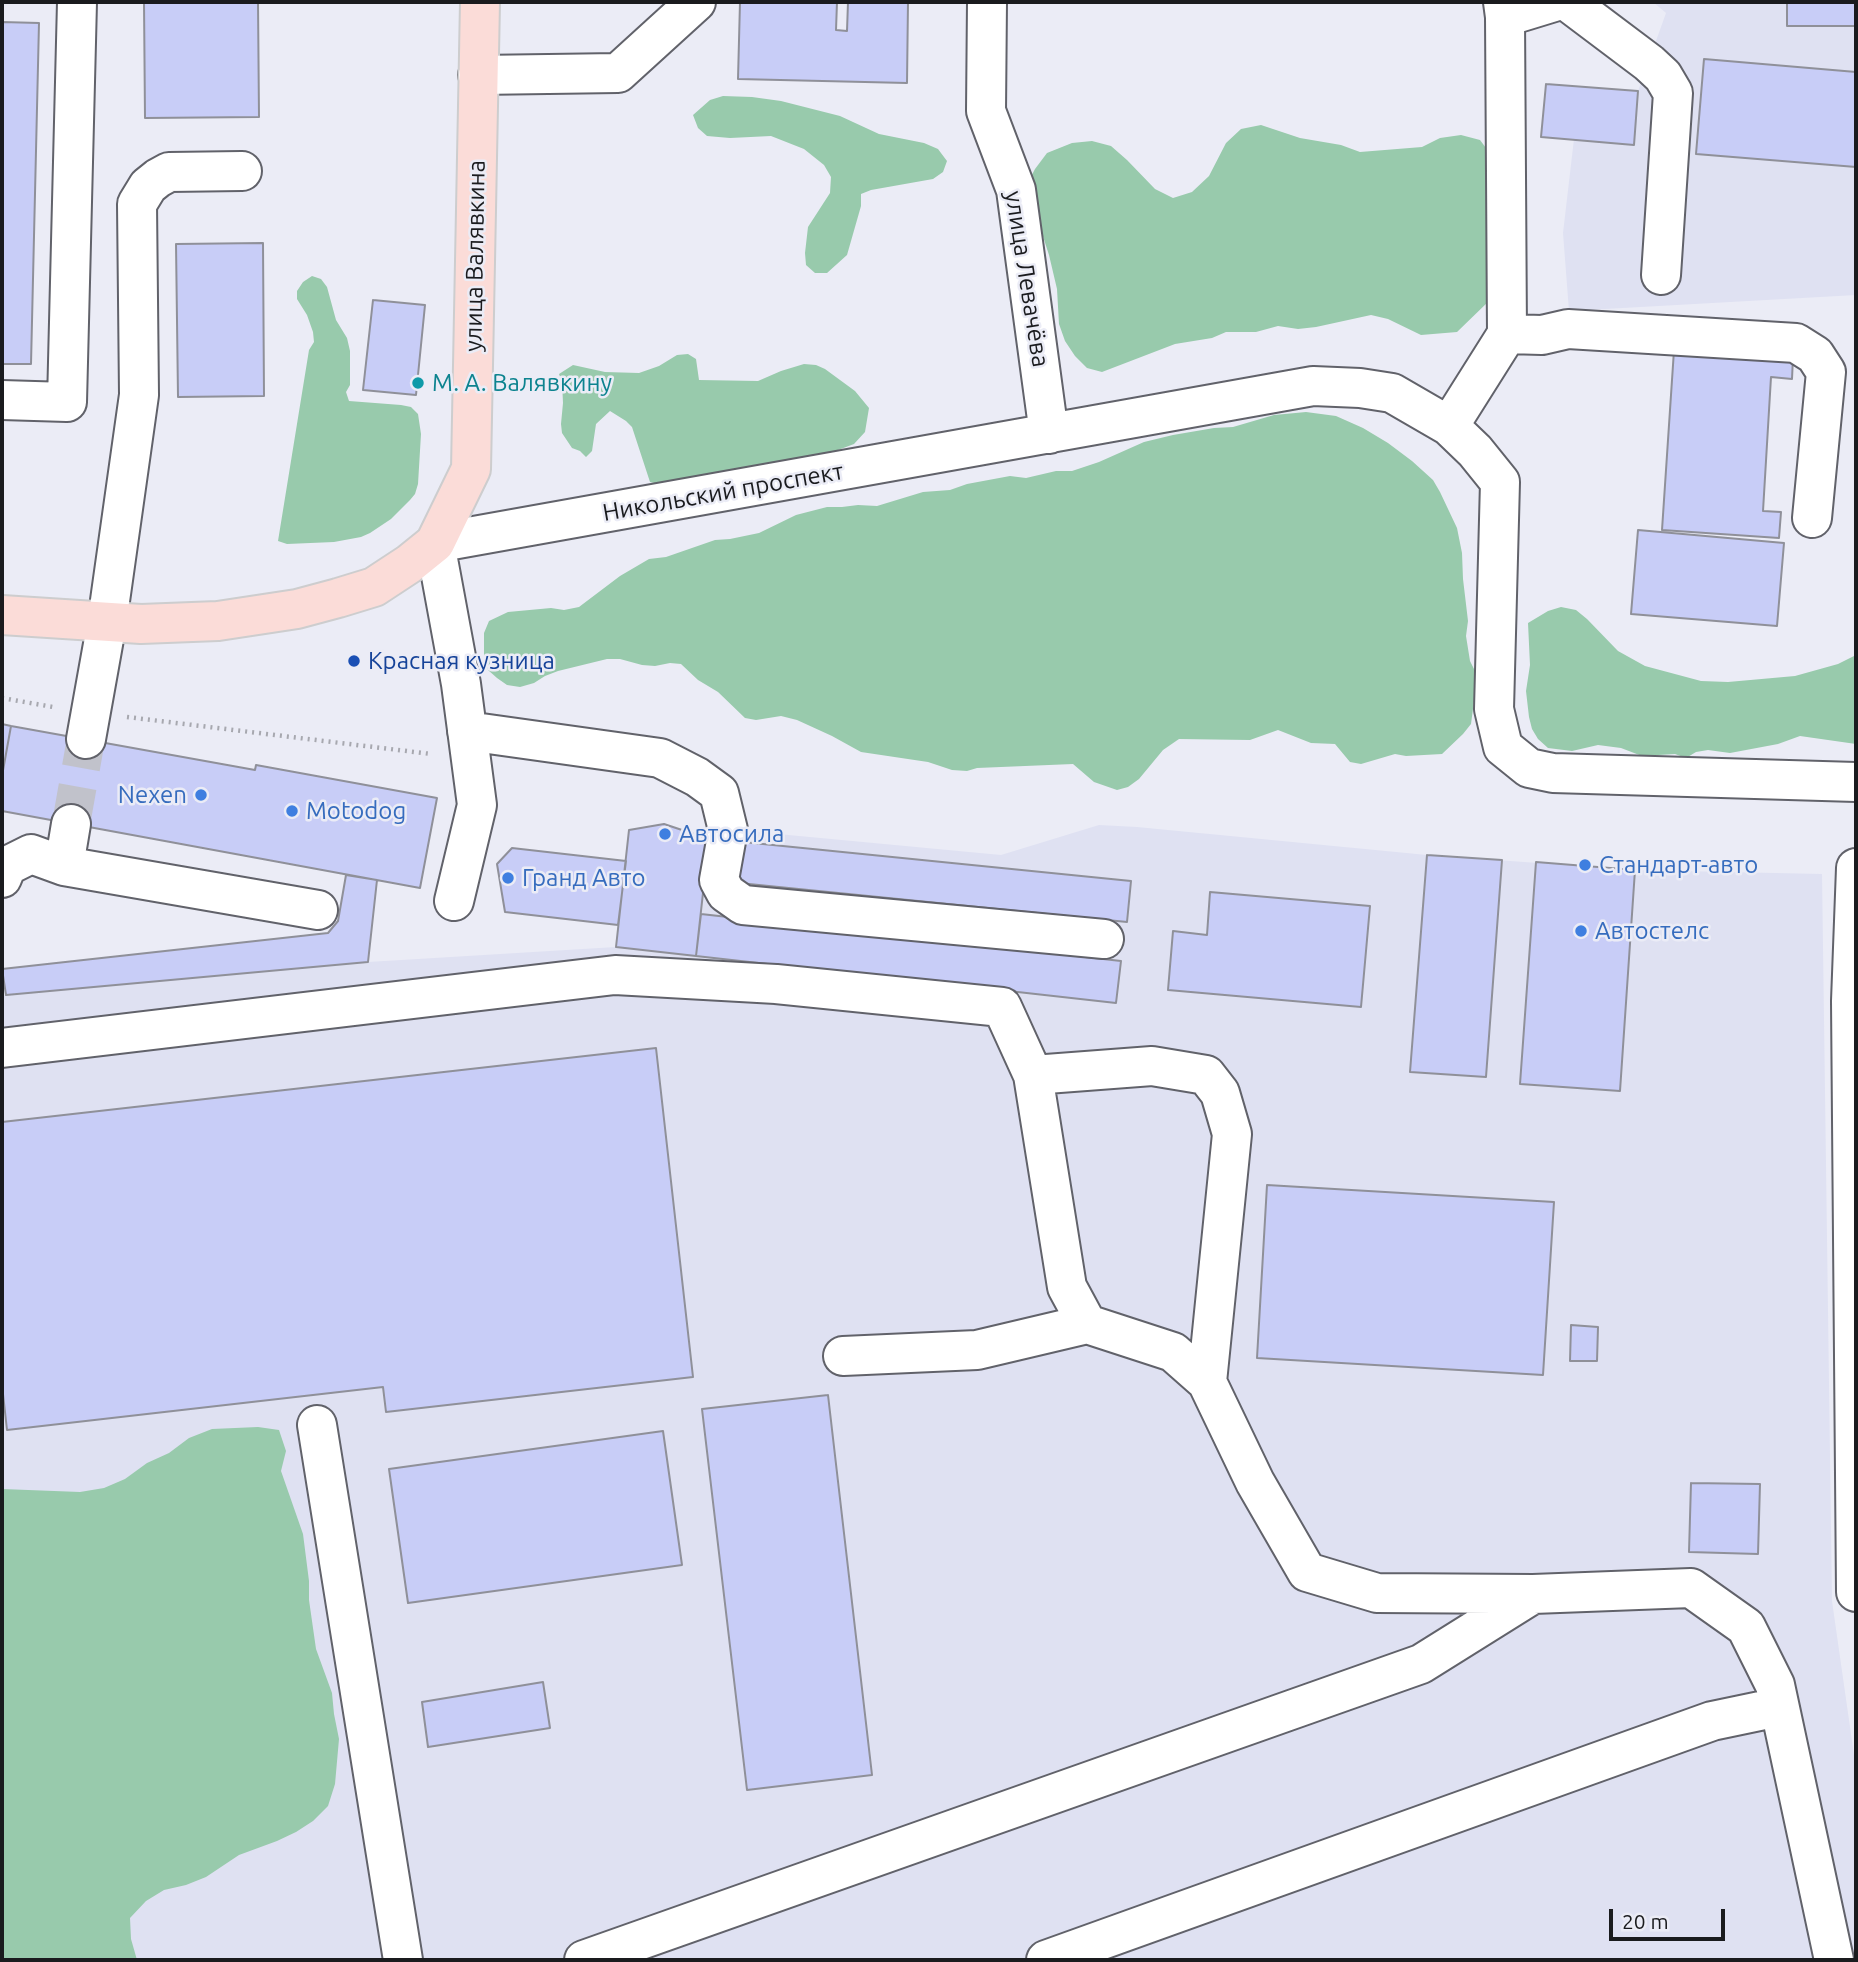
<!DOCTYPE html>
<meta charset="utf-8">
<style>
body{margin:0}
#map{position:relative;width:1858px;height:1962px;overflow:hidden;background:#ebecf6;font-family:Ubuntu,sans-serif}
canvas{display:block}
.frame{position:absolute;inset:0;border:4px solid #1a1b1e;pointer-events:none}
.scale{position:absolute;left:1609px;top:1909px;width:116px;height:32px;box-sizing:border-box;border:4px solid #1a1b1e;border-top:0;padding-left:9px;font-size:21px;line-height:24px;white-space:nowrap;color:#1a1b1e;-webkit-text-stroke:5px #ebecf6;paint-order:stroke}
</style>
<div id="map">
<canvas width="1858" height="1962"></canvas>
<div class="frame"></div>
<div class="scale">20 m</div>
</div>
<script>
const c = document.querySelector('canvas').getContext('2d');
c.lineJoin = 'round';
function paint(path, color) {
  c.fillStyle = color;
  c.fill(path, 'evenodd');
}
function toPath(rows) {
  const path = new Path2D();
  for (const r of rows) {
    path.moveTo(r[0], r[1]);
    for (let i = 2; i < r.length; i += 2) path.lineTo(r[i], r[i + 1]);
  }
  return path;
}
function trace(path, color, width, dash) {
  c.strokeStyle = color;
  c.lineWidth = width;
  c.lineCap = dash ? 'butt' : 'round';
  c.setLineDash(dash || []);
  c.stroke(path);
}
function label(font, color, halo, rows, align = 'center') {
  c.font = font + ' Ubuntu,sans-serif';
  c.lineWidth = 5;
  c.setLineDash([]);
  c.textBaseline = 'middle';
  c.strokeStyle = halo;
  c.fillStyle = color;
  for (const [text, x, y, turn = 0] of rows) {
    c.save();
    c.translate(x, y);
    c.rotate((+turn || 0) * Math.PI / 180);
    c.textAlign = isNaN(turn) ? turn : align;
    if (halo) c.strokeText(text, 0, 0);
    c.fillText(text, 0, 0);
    c.restore();
  }
}
const built = toPath([
 [1653,2,1856,2,1856,295,1569,311,1563,233,1574,139,1638,91,1666,13],
 [1099,825,1137,827,1427,855,1635,870,1822,874,1832,1601,1856,1769,1856,1960,2,1960,2,995,368,962,616,947,696,956,709,839,746,831,1001,855]
]);
const green = toPath([
 [723,96,752,97,781,101,840,116,879,134,924,143,938,149,947,161,943,172,933,179,871,190,861,194,861,206,847,255,827,273,815,273,806,265,805,253,808,227,830,193,831,177,824,165,804,149,771,136,730,138,707,136,698,128,693,115,710,100],
 [1261,125,1300,138,1341,145,1360,152,1422,147,1440,138,1461,135,1480,140,1492,156,1496,192,1487,223,1489,301,1457,332,1421,335,1388,319,1371,315,1316,327,1298,329,1278,326,1256,332,1226,332,1212,338,1175,344,1102,372,1087,368,1075,356,1065,341,1059,324,1057,289,1049,255,1038,221,1024,190,1035,169,1047,153,1072,143,1092,141,1111,146,1127,160,1155,189,1173,198,1192,192,1209,176,1226,143,1241,129],
 [312,276,321,279,327,287,336,320,347,338,350,351,350,385,346,392,349,401,401,405,411,407,418,414,421,434,418,484,415,494,410,500,391,519,370,533,361,537,334,542,287,544,278,541,309,350,314,342,313,332,307,315,297,299,297,291,303,282],
 [688,354,696,359,699,380,758,381,781,371,804,364,816,365,825,369,855,391,869,408,865,432,854,444,838,450,819,460,658,484,650,482,632,427,626,421,610,411,596,424,592,451,586,457,580,451,572,448,562,433,561,424,563,403,562,382,559,374,573,365,605,372,639,373,659,366,677,355],
 [1306,412,1336,416,1363,428,1388,443,1412,461,1433,480,1440,492,1457,528,1462,553,1463,579,1468,621,1466,636,1470,661,1476,673,1476,686,1471,724,1463,734,1442,754,1406,756,1395,754,1361,764,1350,762,1335,744,1311,743,1278,730,1250,740,1179,739,1163,750,1139,779,1128,787,1117,790,1094,782,1073,764,977,768,967,771,952,770,928,762,861,752,832,736,797,720,781,716,756,720,745,718,718,692,698,680,681,664,670,663,655,666,642,665,620,659,607,659,558,671,545,676,534,683,520,687,507,685,497,678,488,670,484,659,484,633,489,621,508,612,551,608,564,610,579,607,620,576,649,559,666,557,715,540,730,539,759,533,796,515,827,507,842,507,858,505,877,506,923,492,950,490,967,484,1010,476,1026,478,1056,471,1072,471,1099,462,1144,442,1173,435,1214,428,1233,427,1274,415],
 [1561,607,1576,610,1587,619,1618,651,1645,666,1701,681,1728,682,1795,676,1838,664,1856,655,1856,744,1800,736,1778,744,1730,753,1708,750,1696,752,1686,758,1675,754,1642,756,1621,748,1598,745,1572,751,1548,748,1538,739,1532,729,1529,717,1526,691,1530,665,1528,623,1548,611],
 [258,1427,279,1430,286,1451,281,1471,303,1534,309,1581,309,1600,316,1649,332,1693,334,1714,339,1739,335,1784,328,1806,313,1821,296,1832,277,1841,239,1855,206,1877,186,1885,164,1890,146,1901,130,1918,131,1939,137,1960,2,1960,2,1489,80,1492,104,1488,125,1479,147,1463,169,1453,189,1438,212,1429]
]);
const building = toPath([
 [144,2,258,2,259,117,145,118,144,2],
 [740,2,837,2,836,30,847,31,848,2,908,2,907,83,738,79,740,2],
 [1787,2,1856,2,1856,26,1787,26,1787,2],
 [2,22,39,23,31,364,2,364,2,22],
 [1704,59,1856,72,1856,167,1696,154,1704,59],
 [1546,84,1638,91,1634,145,1541,137,1546,84],
 [263,243,264,396,178,397,176,244,263,243],
 [373,300,425,305,416,395,363,390,373,300],
 [1674,350,1793,357,1792,379,1771,377,1763,511,1781,512,1779,538,1662,530,1674,350],
 [1638,530,1784,543,1777,626,1631,614,1638,530],
 [2,724,11,726,2,776,2,724],
 [11,726,255,770,256,765,437,798,420,888,2,811,2,776,11,726],
 [664,824,709,839,696,956,616,947,629,830,664,824],
 [743,842,1131,881,1127,922,739,883,743,842],
 [512,848,626,861,618,925,505,912,497,864,512,848],
 [1427,855,1502,860,1486,1077,1410,1072,1427,855],
 [1536,862,1635,870,1620,1091,1520,1084,1536,862],
 [346,875,377,880,368,962,6,995,2,969,328,933,338,921,346,875],
 [1210,892,1370,906,1361,1007,1168,990,1173,931,1207,935,1210,892],
 [701,914,1121,961,1116,1003,696,956,701,914],
 [656,1048,693,1377,386,1412,383,1387,7,1430,2,1385,2,1122,656,1048],
 [1267,1185,1554,1202,1543,1375,1257,1358,1267,1185],
 [1571,1325,1598,1327,1597,1361,1570,1361,1571,1325],
 [828,1395,872,1775,747,1790,702,1409,828,1395],
 [663,1431,682,1565,408,1603,389,1469,663,1431],
 [1691,1483,1760,1484,1758,1554,1689,1552,1691,1483],
 [543,1682,550,1728,428,1747,422,1702,543,1682]
]);
const minorTunnel = toPath([
 [71,824,86,739]
]);
const path = toPath([
 [2,698,53,707],
 [127,717,431,754]
]);
const minor = toPath([
 [987,2,986,111,1016,190,1049,434],
 [1568,2,1649,63,1663,76,1673,93,1661,275],
 [1505,17,1554,2],
 [478,75,618,73,696,2],
 [1507,334,1542,335,1568,329,1796,343,1815,355,1826,372,1812,518],
 [2,400,67,402,77,2],
 [1449,426,1507,334,1505,17,1503,2],
 [467,731,660,758,697,777,719,793,728,830,719,880,726,893,743,905,1104,939],
 [86,739,107,622,139,395,137,204,148,186,158,178,169,172,242,171],
 [64,866,71,824],
 [1856,868,1851,1001,1856,1592],
 [2,878,7,866,31,854,64,866,318,910],
 [454,901,477,805,461,684,435,543,1313,386,1360,388,1392,393,1449,426,1475,451,1500,482,1494,709,1503,747,1529,768,1553,773,1856,782],
 [2,1048,615,975,776,984,1002,1007,1033,1075,1067,1287,1087,1324],
 [1033,1075,1152,1066,1206,1075,1220,1093,1232,1134,1207,1382],
 [843,1356,977,1350,1087,1324,1173,1352,1207,1382,1255,1482,1307,1572,1377,1593,1533,1594],
 [317,1425,403,1960],
 [584,1960,1421,1664,1533,1594,1691,1588,1746,1627,1775,1685,1834,1960],
 [1046,1960,1712,1721,1779,1707]
]);
const major = toPath([
 [2,615,141,624,218,621,297,609,338,598,374,587,409,564,435,543,471,469,480,2]
]);
const markers = [
 [418,383,7,"#0f9aa8"],
 [354,661,7,"#1a4fb4"],
 [201,795,7,"#3f7fe0"],
 [292,811,7,"#3f7fe0"],
 [665,834,7,"#3f7fe0"],
 [1585,865,7,"#3f7fe0"],
 [508,878,7,"#3f7fe0"],
 [1581,931,7,"#3f7fe0"]
];
const streetNames = [
 ["улица Валявкина",475,256,-89],
 ["улица Левачёва",1027,279,81],
 ["Никольский проспект",723,492,-10]
];
const cultureNames = [
 ["М. А. Валявкину",432,383]
];
const transitNames = [
 ["Красная кузница",368,661]
];
const shopNames = [
 ["Nexen",187,795,"right"],
 ["Motodog",306,811],
 ["Автосила",679,834],
 ["Стандарт-авто",1599,865],
 ["Гранд Авто",522,878],
 ["Автостелс",1595,931]
];
paint(built, '#dfe1f2');
paint(green, '#98caac');
paint(building, '#c8cdf7');
trace(building, '#8f9099', 2);
trace(minorTunnel, '#c1c2cb', 38, [38, 19]);
trace(minor, '#61626a', 42);
trace(major, '#cdcdce', 42);
trace(path, '#a7a8af', 4.5, [2, 5]);
trace(minor, '#fff', 38);
trace(major, '#fbdcd8', 38);
for (const [x, y, r, color] of markers) {
  const dot = new Path2D();
  dot.arc(x, y, r, 0, 2 * Math.PI);
  c.fillStyle = color;
  c.fill(dot);
  trace(dot, '#ebecf6', 2.5);
}
label('24px', '#1a1b1e', '#ebecf6', streetNames);
label('24px', '#0d838f', '#ebecf6', cultureNames, 'left');
label('24px', '#164399', '#ebecf6', transitNames, 'left');
label('24px', '#366cbe', '#ebecf6', shopNames, 'left');
</script>
